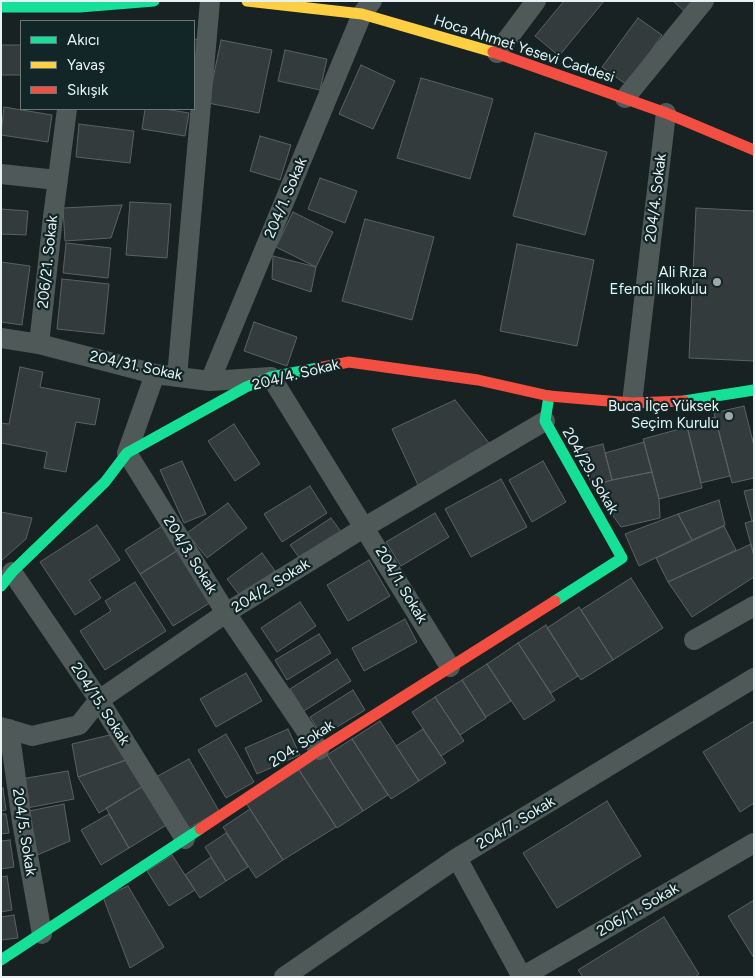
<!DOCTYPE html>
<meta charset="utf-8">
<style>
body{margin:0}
#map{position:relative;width:755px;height:978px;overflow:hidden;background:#182222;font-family:Figtree,sans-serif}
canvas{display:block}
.frame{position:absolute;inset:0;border:2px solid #e6f2f3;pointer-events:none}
.legend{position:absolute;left:20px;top:20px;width:175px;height:90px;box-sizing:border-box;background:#132627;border:1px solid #677879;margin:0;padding:6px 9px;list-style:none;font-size:15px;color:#e6f2f3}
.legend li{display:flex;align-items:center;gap:10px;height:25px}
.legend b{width:25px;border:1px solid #677879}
</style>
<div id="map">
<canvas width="755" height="978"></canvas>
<div class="frame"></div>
<ul class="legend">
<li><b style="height:6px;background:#16e098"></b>Akıcı</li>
<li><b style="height:6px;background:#ffcf43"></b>Yavaş</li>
<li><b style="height:6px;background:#f24e42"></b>Sıkışık</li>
</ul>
</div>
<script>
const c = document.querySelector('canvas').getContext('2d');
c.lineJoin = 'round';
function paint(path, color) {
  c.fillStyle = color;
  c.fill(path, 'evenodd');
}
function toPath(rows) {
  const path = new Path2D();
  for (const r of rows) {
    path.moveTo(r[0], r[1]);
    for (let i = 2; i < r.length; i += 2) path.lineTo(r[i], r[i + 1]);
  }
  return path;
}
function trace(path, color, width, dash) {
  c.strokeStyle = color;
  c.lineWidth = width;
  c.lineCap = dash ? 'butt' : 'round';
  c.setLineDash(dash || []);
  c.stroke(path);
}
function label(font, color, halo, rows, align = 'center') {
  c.font = font + ' Figtree,sans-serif';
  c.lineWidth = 4.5;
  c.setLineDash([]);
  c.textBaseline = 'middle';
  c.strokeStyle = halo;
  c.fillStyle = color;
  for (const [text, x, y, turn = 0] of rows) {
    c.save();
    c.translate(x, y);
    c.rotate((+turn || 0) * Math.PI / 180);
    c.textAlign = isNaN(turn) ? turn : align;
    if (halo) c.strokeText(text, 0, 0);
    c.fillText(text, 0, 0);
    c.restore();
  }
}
const building = toPath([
 [564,1,604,1,559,56,535,36,564,1],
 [673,1,693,1,684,11,673,1],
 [638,18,662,35,627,85,602,67,638,18],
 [194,39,198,40,194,89,194,39],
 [221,40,272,50,259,113,208,103,221,40],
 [1,45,21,45,21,75,1,75,1,45],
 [285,50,327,59,320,90,278,81,285,50],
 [361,65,395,81,373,129,339,114,361,65],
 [421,78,493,99,470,179,397,158,421,78],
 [4,107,52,115,48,142,1,135,4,107],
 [145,109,165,109,189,113,185,136,142,129,145,109],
 [79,124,134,131,130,163,76,157,79,124],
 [535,133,607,152,585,235,513,216,535,133],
 [260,136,291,145,280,180,250,171,260,136],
 [320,178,357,191,345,223,308,209,320,178],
 [130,202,171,204,167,258,126,255,130,202],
 [122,205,111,238,65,241,63,208,122,205],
 [696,208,754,211,754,361,689,358,696,208],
 [1,209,28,211,26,235,1,234,1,209],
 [293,212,333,232,316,267,276,247,293,212],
 [365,219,434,237,412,320,342,301,365,219],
 [66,243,111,248,108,278,63,273,66,243],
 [517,244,594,260,577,346,500,331,517,244],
 [273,256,316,267,311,292,272,279,273,256],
 [1,262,30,266,22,325,1,322,1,262],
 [62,279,109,284,104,334,57,329,62,279],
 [254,322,297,337,287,366,244,351,254,322],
 [20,367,43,372,40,387,100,399,95,425,76,422,66,472,44,468,47,452,1,443,1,423,9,424,20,367],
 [455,400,489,443,418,485,392,429,455,400],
 [744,406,754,446,754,478,732,483,714,413,744,406],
 [715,417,730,476,701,483,687,425,715,417],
 [234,424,260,464,235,481,208,441,234,424],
 [687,427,702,488,659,499,643,439,687,427],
 [644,442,652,472,612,480,605,453,644,442],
 [603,444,612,480,592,486,579,450,603,444],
 [182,461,206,514,184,523,160,470,182,461],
 [543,461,566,502,532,522,509,480,543,461],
 [652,472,659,499,660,518,621,527,592,486,612,480,652,472],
 [501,479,527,527,471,557,445,509,501,479],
 [310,486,327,513,282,542,264,514,310,486],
 [754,489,754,521,752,521,744,491,754,489],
 [719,500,725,525,692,540,678,514,719,500],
 [228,503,247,528,207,558,187,533,228,503],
 [1,512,32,518,26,539,1,561,1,512],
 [435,513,449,537,401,566,386,542,435,513],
 [678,514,692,540,639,566,625,534,678,514],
 [331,518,342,533,301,560,290,545,331,518],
 [752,521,754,521,754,556,745,523,752,521],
 [167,523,183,547,140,574,125,550,167,523],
 [97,525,120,560,89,580,101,598,75,615,40,562,97,525],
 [724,526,736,550,668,582,656,558,724,526],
 [751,544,754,556,754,577,692,617,668,582,751,544],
 [183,547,216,599,173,626,140,574,183,547],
 [262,553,275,571,241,597,227,579,262,553],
 [369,560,390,596,348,621,327,585,369,560],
 [631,578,663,628,613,660,581,610,631,578],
 [135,582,166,631,105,670,80,631,111,611,105,601,135,582],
 [300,602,316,626,277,652,261,628,300,602],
 [579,607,613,660,581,680,547,628,579,607],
 [405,619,417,642,364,671,352,648,405,619],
 [546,625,578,676,551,693,518,643,546,625],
 [319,634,331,653,287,680,275,660,319,634],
 [518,643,555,700,524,720,487,664,518,643],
 [337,659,351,681,304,711,290,689,337,659],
 [487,664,511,701,486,717,462,680,487,664],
 [246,673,262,701,216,727,200,699,246,673],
 [462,680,486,718,460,735,435,697,462,680],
 [353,690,365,710,322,736,310,717,353,690],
 [435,697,464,741,441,756,412,712,435,697],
 [380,721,419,781,391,799,352,739,380,721],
 [754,721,754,803,740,812,703,752,754,721],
 [288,729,300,755,257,774,245,748,288,729],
 [423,729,446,763,419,781,396,746,423,729],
 [114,734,129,759,78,777,72,744,114,734],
 [226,734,254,782,226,798,198,750,226,734],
 [352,739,388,795,363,811,327,755,352,739],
 [325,752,363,811,337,828,299,770,325,752],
 [129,759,145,785,99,813,78,777,129,759],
 [189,759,219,811,184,831,154,778,189,759],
 [299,770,336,827,283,860,246,803,299,770],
 [68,771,74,799,27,808,21,779,68,771],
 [145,785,168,824,129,848,106,808,145,785],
 [3,788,6,810,1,811,1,789,3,788],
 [607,801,641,856,557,908,523,853,607,801],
 [64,804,70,841,35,856,29,811,64,804],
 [250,809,283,860,256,878,223,827,250,809],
 [1,814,6,814,9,833,1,834,1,814],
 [109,814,129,848,101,865,81,830,109,814],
 [226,833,248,867,226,881,205,847,226,833],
 [10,840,14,867,1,869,1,841,10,840],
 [172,855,195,890,169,906,147,871,172,855],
 [211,857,226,881,200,898,185,875,211,857],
 [7,876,12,910,1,912,1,877,7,876],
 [128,886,164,947,130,968,103,897,128,886],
 [754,900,754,958,728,916,754,900],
 [14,915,18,938,1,940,1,917,14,915],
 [664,917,699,974,695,977,583,977,578,970,664,917]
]);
const street = toPath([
 [497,53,536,1],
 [625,98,704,1],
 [1,174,57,180],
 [1,338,39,344,155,374,210,381,271,377,450,667],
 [39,344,53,217,67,109],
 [155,374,127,453,226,613,319,750],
 [177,377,210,1],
 [210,381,362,14,372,1],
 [632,403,666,113],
 [12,572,99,700,185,839],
 [694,640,754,606],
 [1,727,32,736,79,725,99,700,226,613,365,527,545,421],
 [9,729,22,822,42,934],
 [457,858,522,977],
 [284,977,457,858,754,678],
 [522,977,754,843]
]);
const fast = toPath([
 [1,7,80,7,154,1],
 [549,396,545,421,622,558,555,601],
 [684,401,754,390],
 [1,586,12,572,105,482,127,453,246,387,271,377,318,368],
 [1,960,200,829]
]);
const slow = toPath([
 [247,1,362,14,493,52]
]);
const jam = toPath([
 [493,52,666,113,754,150],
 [318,368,349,362,478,380,549,396,632,403,684,401],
 [200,829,319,750,555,601]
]);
const markers = [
 [717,282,5,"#9ea9aa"],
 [729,416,5,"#9ea9aa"]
];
const streetNames = [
 ["Hoca Ahmet Yesevi Caddesi",524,49,18],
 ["204/1. Sokak",286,198,-67],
 ["204/4. Sokak",656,198,-83],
 ["206/21. Sokak",48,262,-84],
 ["204/31. Sokak",136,366,12],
 ["204/4. Sokak",296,375,-14],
 ["204/29. Sokak",590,471,60],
 ["204/3. Sokak",190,555,58],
 ["204/1. Sokak",401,585,59],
 ["204/2. Sokak",271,586,-32],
 ["204/15. Sokak",100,704,57],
 ["204. Sokak",302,744,-33],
 ["204/7. Sokak",516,823,-31],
 ["204/5. Sokak",24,832,81],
 ["206/11. Sokak",638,910,-30]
];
const poiNames = [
 ["Ali Rıza",707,273],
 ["Efendi İlkokulu",707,290],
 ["Buca İlçe Yüksek",719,407],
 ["Seçim Kurulu",719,424]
];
paint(building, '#333b3c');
trace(building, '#5a6263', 1);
trace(street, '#4f5a58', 20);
trace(fast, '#16e098', 11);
trace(slow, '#ffcf43', 11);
trace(jam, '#f24e42', 11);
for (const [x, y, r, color] of markers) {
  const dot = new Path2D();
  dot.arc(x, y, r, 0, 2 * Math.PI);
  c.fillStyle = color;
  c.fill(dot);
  trace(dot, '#132627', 2);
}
label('15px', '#e6f2f3', '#132627', streetNames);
label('15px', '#e6f2f3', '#132627', poiNames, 'right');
</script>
